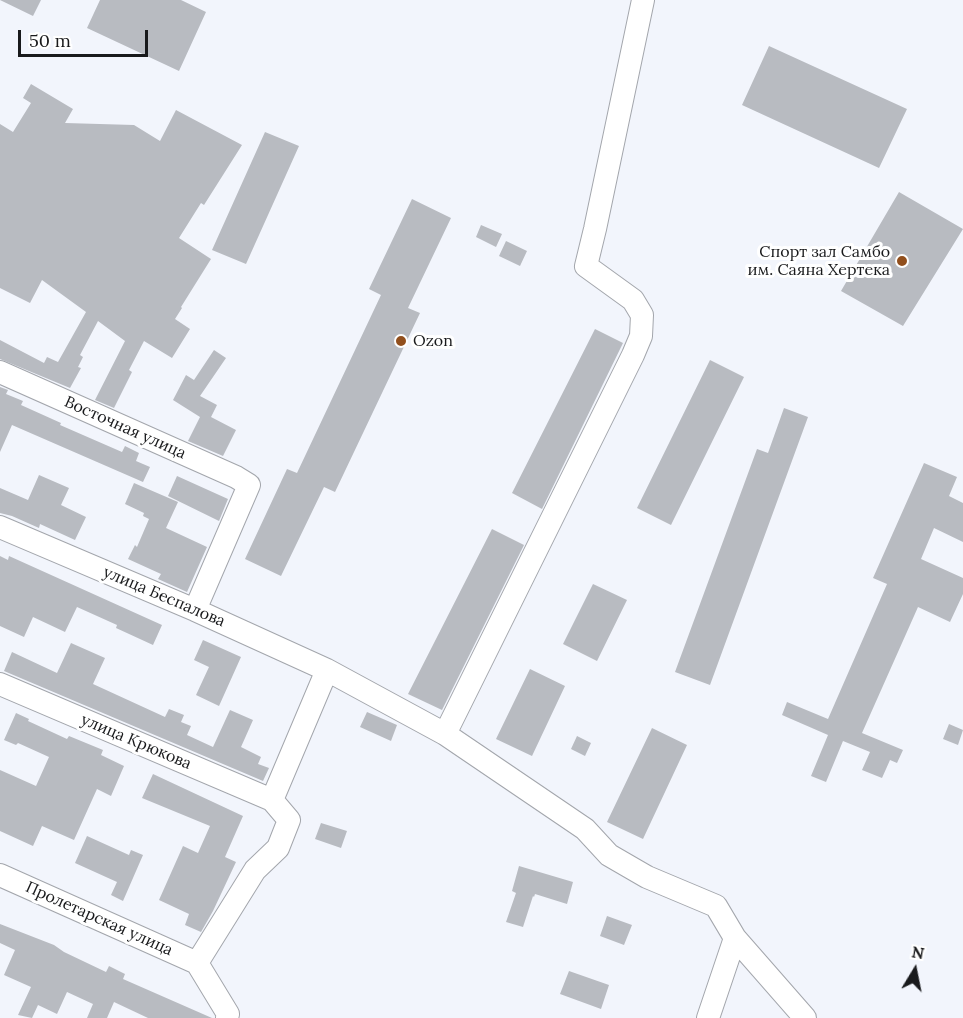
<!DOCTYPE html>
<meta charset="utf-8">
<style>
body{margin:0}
#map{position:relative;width:963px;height:1018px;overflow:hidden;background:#f2f5fc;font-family:Lora,serif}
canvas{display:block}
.north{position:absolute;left:885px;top:940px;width:60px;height:60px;-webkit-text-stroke:4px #fff;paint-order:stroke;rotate:10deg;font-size:16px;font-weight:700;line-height:24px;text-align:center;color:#191a1c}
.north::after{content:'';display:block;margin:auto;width:21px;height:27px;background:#191a1c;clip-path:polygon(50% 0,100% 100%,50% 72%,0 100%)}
.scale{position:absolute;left:18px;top:30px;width:130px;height:27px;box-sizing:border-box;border:3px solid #191a1c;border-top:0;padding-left:8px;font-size:18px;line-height:21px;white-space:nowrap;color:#191a1c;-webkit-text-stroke:4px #fff;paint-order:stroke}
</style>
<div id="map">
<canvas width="963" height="1018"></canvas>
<div class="north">N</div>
<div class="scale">50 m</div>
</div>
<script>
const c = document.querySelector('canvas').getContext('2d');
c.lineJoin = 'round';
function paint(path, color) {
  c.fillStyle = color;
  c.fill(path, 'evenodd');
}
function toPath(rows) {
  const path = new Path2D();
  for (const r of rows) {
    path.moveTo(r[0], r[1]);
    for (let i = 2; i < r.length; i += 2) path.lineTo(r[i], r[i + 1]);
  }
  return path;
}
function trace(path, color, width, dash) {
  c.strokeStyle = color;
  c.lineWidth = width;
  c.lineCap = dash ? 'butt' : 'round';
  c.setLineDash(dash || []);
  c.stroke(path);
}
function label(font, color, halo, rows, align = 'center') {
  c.font = font + ' Lora,serif';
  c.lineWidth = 6;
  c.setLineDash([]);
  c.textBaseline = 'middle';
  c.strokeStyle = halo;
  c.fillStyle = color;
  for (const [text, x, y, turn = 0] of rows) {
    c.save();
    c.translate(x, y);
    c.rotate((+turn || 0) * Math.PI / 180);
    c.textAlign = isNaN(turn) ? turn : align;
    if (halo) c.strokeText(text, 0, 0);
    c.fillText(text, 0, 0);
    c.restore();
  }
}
const building = toPath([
 [0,0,41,0,33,16],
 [100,0,181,0,206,12,179,71,87,28],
 [769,46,907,109,879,168,742,105],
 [31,84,73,109,65,123,134,125,160,141,176,110,242,145,204,205,201,203,179,238,211,259,181,307,182,308,175,319,190,329,172,358,144,341,129,370,132,372,114,408,95,400,125,341,98,321,80,355,83,357,78,367,81,368,70,388,0,359,0,340,44,363,47,357,58,362,86,312,42,280,30,303,0,288,0,124,13,132,31,103,23,98],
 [265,132,299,146,246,264,212,250],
 [899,192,963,229,903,326,841,291],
 [412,199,451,218,408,308,420,313,335,492,324,487,281,576,245,559,287,469,297,473,381,295,369,289],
 [481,225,502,234,496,247,476,237],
 [506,241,527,251,520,266,499,256],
 [595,329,623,343,542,509,512,493],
 [214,350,226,358,200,396,217,405,211,417,236,430,223,456,188,441,200,417,173,400,186,375,194,380],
 [710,360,744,377,671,525,637,508],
 [0,387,8,390,6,394,23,401,21,405,61,423,60,425,122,452,125,446,139,453,136,461,150,467,143,482,12,425,0,452],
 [784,408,808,417,710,685,675,672,757,449,768,453],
 [924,463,957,477,949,496,963,503,963,542,934,528,921,559,963,578,963,594,950,622,918,607,862,733,903,750,897,763,890,760,882,778,862,770,870,752,843,741,826,782,811,776,828,735,782,715,787,702,828,719,887,584,873,578],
 [39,475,69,488,61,505,86,517,75,540,40,524,39,528,12,516,0,513,0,488,28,500],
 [177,476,228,499,219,521,168,496],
 [134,483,178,502,166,528,207,547,187,592,158,579,161,574,128,559,135,545,137,547,149,519,143,516,144,513,125,504],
 [492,529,524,545,442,710,408,694],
 [0,556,8,560,9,556,162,625,153,645,116,628,117,625,77,607,65,632,33,617,24,637,0,626],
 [593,584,627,600,597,661,563,644],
 [203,640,241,657,219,706,196,695,209,667,194,660],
 [71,643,105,658,93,684,165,717,169,709,184,715,181,722,191,726,187,735,213,747,230,710,253,720,241,747,261,757,258,764,269,768,263,781,4,671,12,652,57,673],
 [530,669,565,686,532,756,496,739],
 [367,712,397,725,391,741,360,727],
 [16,713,29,719,28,721,67,739,69,736,103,750,101,755,124,766,111,796,97,789,74,840,42,826,33,846,0,831,0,770,36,786,49,757,18,743,16,745,4,740],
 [949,724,963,730,958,745,943,739],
 [652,728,687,745,643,839,607,822],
 [577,736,591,743,585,756,571,749],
 [153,774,243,816,225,857,236,862,213,911,201,932,185,925,189,914,159,900,183,846,198,853,210,826,142,798],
 [321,823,347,831,341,848,315,839],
 [87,836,129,855,131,850,143,855,123,901,111,895,117,882,75,863],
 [519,866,573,882,567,904,535,894,534,897,533,896,523,927,506,922,516,893,512,891],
 [607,916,632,925,624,945,600,936],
 [0,924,54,945,64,952,106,972,109,966,125,974,123,979,212,1018,148,1018,114,1002,107,1018,87,1018,93,1004,67,992,57,1014,38,1005,32,1018,18,1015,31,987,4,975,15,950,0,943],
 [569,971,609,985,601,1009,560,994]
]);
const minor = toPath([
 [0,372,236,477,249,485,195,610],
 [0,527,195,610,327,670,445,734,585,829,609,855,647,877,716,906,735,938,805,1018],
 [0,684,272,800],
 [445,734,633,355,641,336,642,315,633,300,586,266,595,229,643,0],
 [0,875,197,963],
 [227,1018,228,1014,197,963,255,870,278,848,289,820,272,800,327,670],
 [708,1018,735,938]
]);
const markers = [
 [902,261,6,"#914f1d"],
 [401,341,6,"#914f1d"]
];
const poiNames = [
 ["Спорт зал Самбо",890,252],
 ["им. Саяна Хертека",890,270],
 ["Ozon",413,341,"left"]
];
const streetNames = [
 ["Восточная улица",125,428,24],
 ["улица Беспалова",164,597,23],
 ["улица Крюкова",136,742,23],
 ["Пролетарская улица",99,919,24]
];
paint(building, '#b8bbc1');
trace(minor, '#a3a6ac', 24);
trace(minor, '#fff', 22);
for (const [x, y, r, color] of markers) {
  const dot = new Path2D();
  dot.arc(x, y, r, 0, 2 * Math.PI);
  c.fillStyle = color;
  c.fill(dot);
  trace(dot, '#fff', 2);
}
label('16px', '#191a1c', '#fff', poiNames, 'right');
label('16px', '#191a1c', '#fff', streetNames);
</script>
